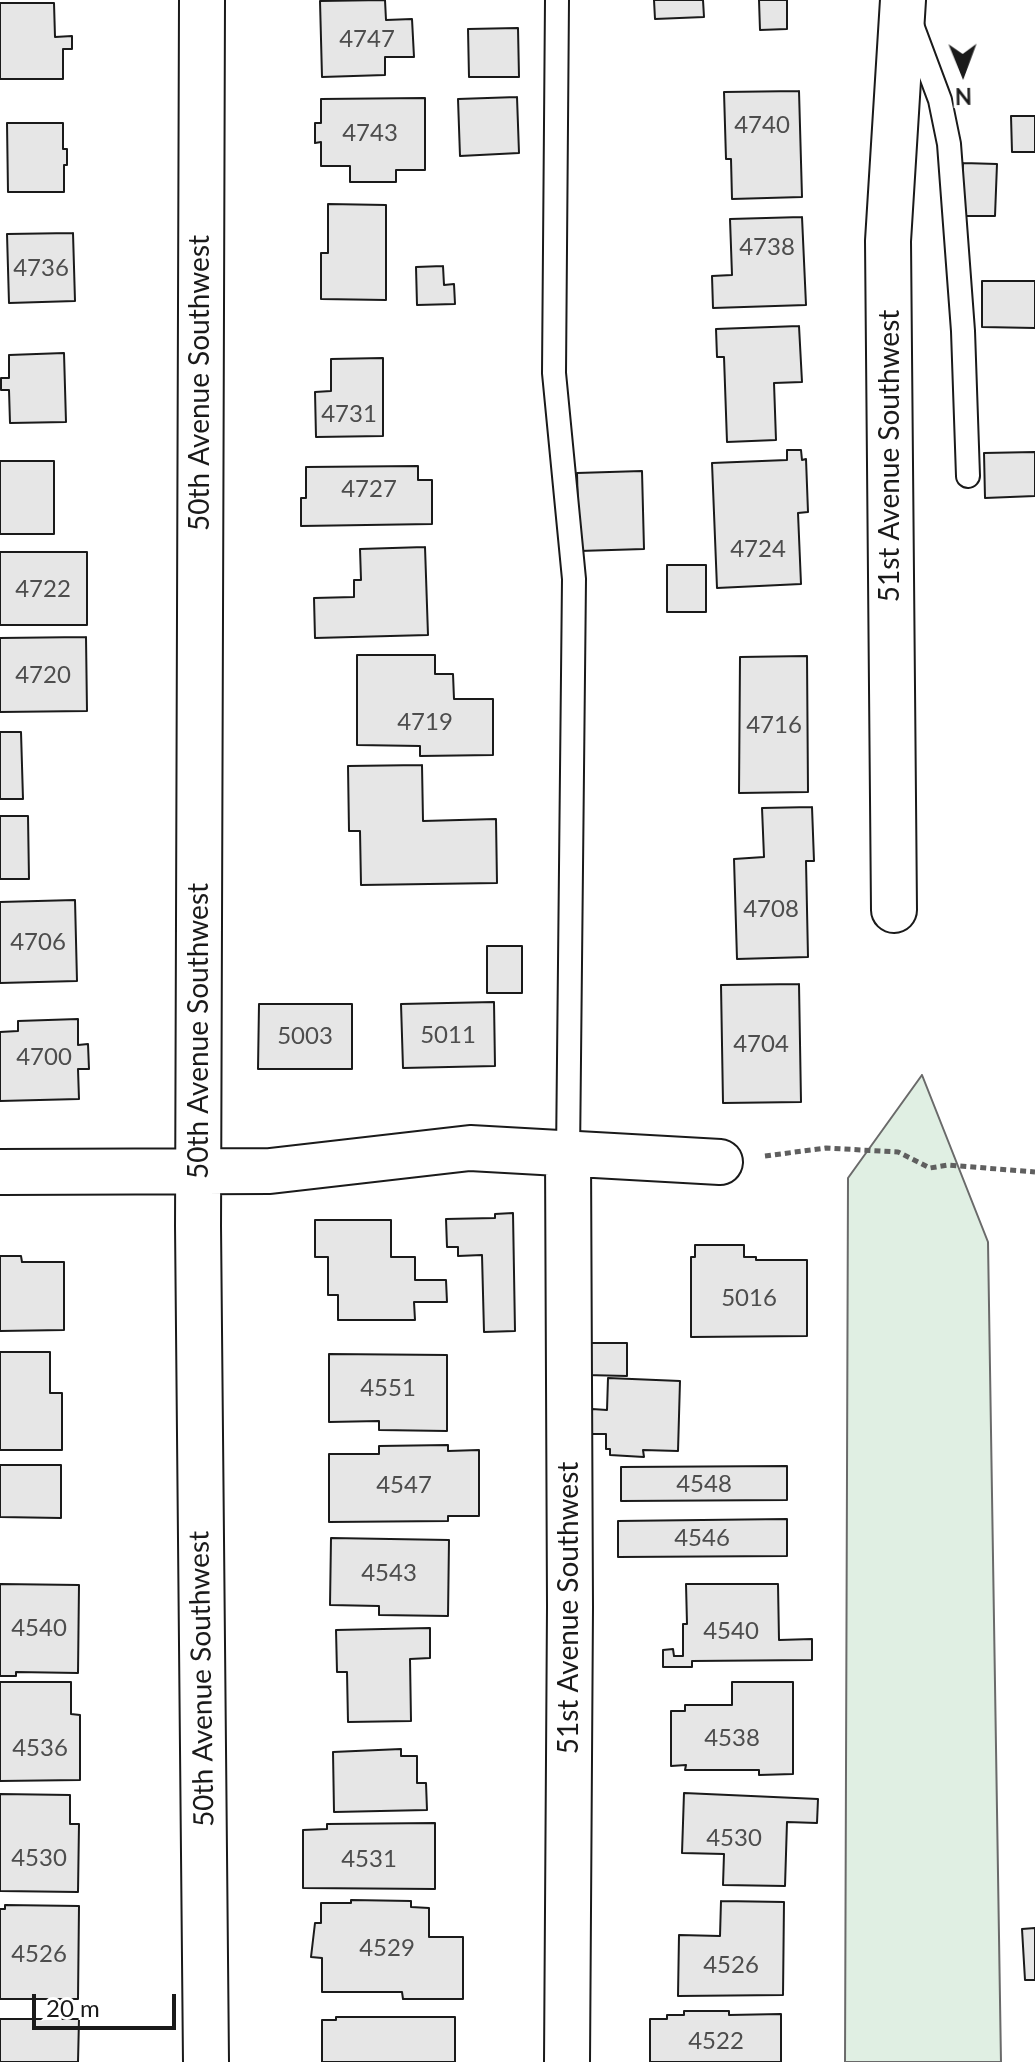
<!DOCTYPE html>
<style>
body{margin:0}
#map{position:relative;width:1035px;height:2062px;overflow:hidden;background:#fff;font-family:Lato,sans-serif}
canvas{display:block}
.north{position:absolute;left:923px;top:32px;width:80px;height:80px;-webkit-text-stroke:6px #fff;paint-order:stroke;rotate:179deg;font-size:22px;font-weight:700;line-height:32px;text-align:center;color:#1a1a1a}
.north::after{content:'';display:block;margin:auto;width:28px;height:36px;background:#1a1a1a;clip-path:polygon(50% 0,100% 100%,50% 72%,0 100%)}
.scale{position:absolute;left:32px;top:1994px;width:144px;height:36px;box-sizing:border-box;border:4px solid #1a1a1a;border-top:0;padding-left:10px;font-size:24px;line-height:28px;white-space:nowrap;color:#1a1a1a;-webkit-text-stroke:6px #fff;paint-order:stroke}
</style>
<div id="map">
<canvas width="1035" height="2062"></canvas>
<div class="north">N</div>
<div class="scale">20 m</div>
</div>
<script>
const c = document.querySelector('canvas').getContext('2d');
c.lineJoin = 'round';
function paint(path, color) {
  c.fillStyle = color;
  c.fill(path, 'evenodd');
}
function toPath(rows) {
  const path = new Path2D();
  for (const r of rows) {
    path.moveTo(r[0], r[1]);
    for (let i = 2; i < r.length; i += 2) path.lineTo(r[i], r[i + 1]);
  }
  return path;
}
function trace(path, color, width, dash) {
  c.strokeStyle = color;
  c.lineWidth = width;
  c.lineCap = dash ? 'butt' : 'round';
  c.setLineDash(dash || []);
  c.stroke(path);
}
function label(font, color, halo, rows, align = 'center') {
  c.font = font + ' Lato,sans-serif';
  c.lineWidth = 6;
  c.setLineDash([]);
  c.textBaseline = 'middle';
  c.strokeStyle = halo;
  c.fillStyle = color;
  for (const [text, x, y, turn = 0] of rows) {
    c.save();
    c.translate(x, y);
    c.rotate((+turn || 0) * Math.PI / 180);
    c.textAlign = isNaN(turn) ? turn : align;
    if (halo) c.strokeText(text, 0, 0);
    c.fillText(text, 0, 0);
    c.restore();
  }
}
const green = toPath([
 [922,1075,988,1242,1001,2062,845,2062,848,1178,922,1075]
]);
const building = toPath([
 [385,0,386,20,412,19,414,57,385,57,385,75,322,77,320,1,385,0],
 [654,0,703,0,704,17,655,19,654,0],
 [759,0,787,0,787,29,760,30,759,0],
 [0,3,54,3,55,37,72,36,72,49,63,49,63,79,0,79,0,3],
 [518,28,519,77,469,77,468,29,518,28],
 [799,91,802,197,732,199,731,159,726,159,724,92,799,91],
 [517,97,519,153,460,156,458,99,517,97],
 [425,98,425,170,396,170,396,182,350,182,350,166,321,166,321,142,315,143,315,123,321,123,321,99,425,98],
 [1011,116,1035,116,1035,152,1012,152,1011,116],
 [7,123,63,123,63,149,67,149,67,165,64,165,64,192,8,192,7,123],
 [963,163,997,164,995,216,961,216,963,163],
 [328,204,386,205,386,300,321,299,321,253,328,253,328,204],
 [802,217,806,305,713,308,712,276,732,275,730,219,802,217],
 [73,233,75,301,9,303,7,234,73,233],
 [443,266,444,285,454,284,455,304,417,305,416,267,443,266],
 [982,281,1035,281,1035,328,982,327,982,281],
 [799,326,802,382,774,383,776,440,727,442,724,357,717,357,716,329,799,326],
 [64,353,66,422,10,423,9,390,1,390,1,378,9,378,9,355,64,353],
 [383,358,383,436,316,437,315,392,331,391,331,359,383,358],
 [787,450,801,450,802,460,806,459,808,512,798,513,801,584,717,588,712,463,787,460,787,450],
 [1035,452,1035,496,985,498,984,453,1035,452],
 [0,461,54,461,54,534,0,534,0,461],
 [418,466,418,480,432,480,432,524,301,526,301,498,306,498,306,467,418,466],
 [642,471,644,549,579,551,577,473,642,471],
 [425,547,428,635,315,638,314,598,354,597,354,580,361,580,360,549,425,547],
 [0,552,87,552,87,625,0,625,0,552],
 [667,565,706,565,706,612,667,612,667,565],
 [86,637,87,711,0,712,0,638,86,637],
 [357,655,435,655,435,674,453,674,454,699,493,699,493,755,420,756,420,746,357,745,357,655],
 [807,656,808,792,739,793,740,657,807,656],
 [0,732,21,732,23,799,0,799,0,732],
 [422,765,423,821,496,819,497,883,361,885,360,831,349,831,348,766,422,765],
 [812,807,814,861,806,861,808,957,737,959,734,859,764,857,762,808,812,807],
 [0,816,28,816,29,879,0,879,0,816],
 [75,900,77,981,0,983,0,902,75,900],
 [487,946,522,946,522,993,487,993,487,946],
 [799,984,801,1102,723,1103,721,985,799,984],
 [494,1002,495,1066,403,1068,401,1004,494,1002],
 [259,1004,352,1004,352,1069,258,1069,259,1004],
 [78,1019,78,1045,88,1044,89,1069,78,1069,79,1099,0,1101,0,1032,18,1031,18,1021,78,1019],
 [513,1213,515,1331,484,1332,482,1255,458,1256,458,1247,447,1247,446,1219,495,1218,495,1214,513,1213],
 [315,1220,391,1220,391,1257,415,1257,415,1280,446,1280,447,1302,414,1302,415,1320,338,1320,338,1295,328,1295,328,1257,315,1257,315,1220],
 [695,1245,744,1245,744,1257,756,1257,756,1260,807,1260,807,1336,691,1337,691,1257,695,1257,695,1245],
 [0,1256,21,1256,22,1262,64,1262,64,1330,0,1331,0,1256],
 [587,1343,627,1343,627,1376,586,1375,587,1343],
 [0,1352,50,1352,50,1393,62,1393,62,1450,0,1450,0,1352],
 [329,1354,447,1355,447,1431,379,1430,379,1421,329,1422,329,1354],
 [608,1378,680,1381,678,1451,643,1450,644,1457,610,1455,610,1449,606,1449,606,1434,591,1434,592,1409,607,1410,608,1378],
 [448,1445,448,1451,479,1450,479,1516,448,1516,448,1521,329,1522,329,1454,379,1454,379,1446,448,1445],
 [0,1465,61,1465,61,1518,0,1517,0,1465],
 [787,1466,787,1500,621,1501,621,1467,787,1466],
 [787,1519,787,1556,618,1557,618,1521,787,1519],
 [331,1538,449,1540,448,1616,379,1615,379,1606,330,1605,331,1538],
 [0,1584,79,1585,78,1673,16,1672,16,1676,0,1676,0,1584],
 [686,1584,778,1584,779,1640,812,1639,812,1660,692,1661,692,1667,663,1667,663,1650,673,1649,674,1656,683,1656,683,1624,687,1624,686,1584],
 [430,1628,430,1658,410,1659,411,1721,348,1722,347,1672,337,1672,336,1630,430,1628],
 [0,1682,71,1682,71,1714,80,1715,80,1780,0,1781,0,1682],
 [732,1682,793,1682,793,1774,759,1775,759,1770,685,1770,686,1765,671,1766,671,1711,685,1711,685,1705,732,1705,732,1682],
 [401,1749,401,1756,417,1756,417,1783,426,1783,427,1810,334,1812,333,1752,401,1749],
 [684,1793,818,1799,817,1823,787,1822,785,1886,723,1885,724,1854,682,1853,684,1793],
 [0,1794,70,1795,70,1824,79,1824,78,1892,0,1891,0,1794],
 [435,1823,435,1889,303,1888,303,1830,327,1829,327,1824,435,1823],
 [351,1900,411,1901,411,1907,429,1908,429,1937,463,1937,463,1999,403,1999,402,1992,322,1992,322,1958,311,1957,315,1923,321,1923,321,1903,351,1903,351,1900],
 [721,1901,784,1902,783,1995,678,1996,679,1935,720,1936,721,1901],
 [5,1905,79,1906,78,1999,0,1999,0,1909,5,1909,5,1905],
 [1035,1928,1035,1980,1025,1980,1022,1929,1035,1928],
 [684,2011,729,2011,729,2015,781,2014,781,2062,650,2062,650,2019,667,2019,667,2015,684,2015,684,2011],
 [336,2017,455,2017,455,2062,322,2062,322,2020,336,2020,336,2017],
 [0,2019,79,2019,78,2062,0,2062,0,2019]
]);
const path = toPath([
 [765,1156,826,1148,898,1152,930,1168,948,1165,1035,1172]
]);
const lane = toPath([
 [557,0,554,373,574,579,568,1155],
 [912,25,940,100,949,144,963,331,968,476]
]);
const street = toPath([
 [202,0,198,1225,206,2062],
 [894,910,888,241,903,0],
 [0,1172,270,1171,470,1148,720,1162],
 [567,2062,570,1607,568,1155]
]);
const numberNames = [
 ["4747",367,39],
 ["4740",762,125],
 ["4743",370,133],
 ["4738",767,247],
 ["4736",41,268],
 ["4731",349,414],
 ["4727",369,489],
 ["4724",758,549],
 ["4722",43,589],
 ["4720",43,675],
 ["4719",425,722],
 ["4716",774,725],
 ["4708",771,909],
 ["4706",38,942],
 ["5011",448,1035],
 ["5003",305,1036],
 ["4704",761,1044],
 ["4700",44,1057],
 ["5016",749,1298],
 ["4551",388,1388],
 ["4548",704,1484],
 ["4547",404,1485],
 ["4546",702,1538],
 ["4543",389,1573],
 ["4540",39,1628],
 ["4540",731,1631],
 ["4538",732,1738],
 ["4536",40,1748],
 ["4530",734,1838],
 ["4530",39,1858],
 ["4531",369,1859],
 ["4529",387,1948],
 ["4526",39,1954],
 ["4526",731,1965],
 ["4522",716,2041]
];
const streetNames = [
 ["50th Avenue Southwest",200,383,-90],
 ["51st Avenue Southwest",890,456,-90],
 ["50th Avenue Southwest",199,1031,-90],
 ["51st Avenue Southwest",569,1608,-90],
 ["50th Avenue Southwest",202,1679,-91]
];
paint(green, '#e0efe3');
trace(green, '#6a6a6a', 2);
paint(building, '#e6e6e6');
trace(building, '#1a1a1a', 2);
trace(lane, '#1a1a1a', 26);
trace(street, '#1a1a1a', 48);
trace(path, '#5f5f5f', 5, [6, 4]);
trace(lane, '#fff', 22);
trace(street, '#fff', 44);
label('24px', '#4d4d4d', null, numberNames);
label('28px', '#1a1a1a', '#fff', streetNames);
</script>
